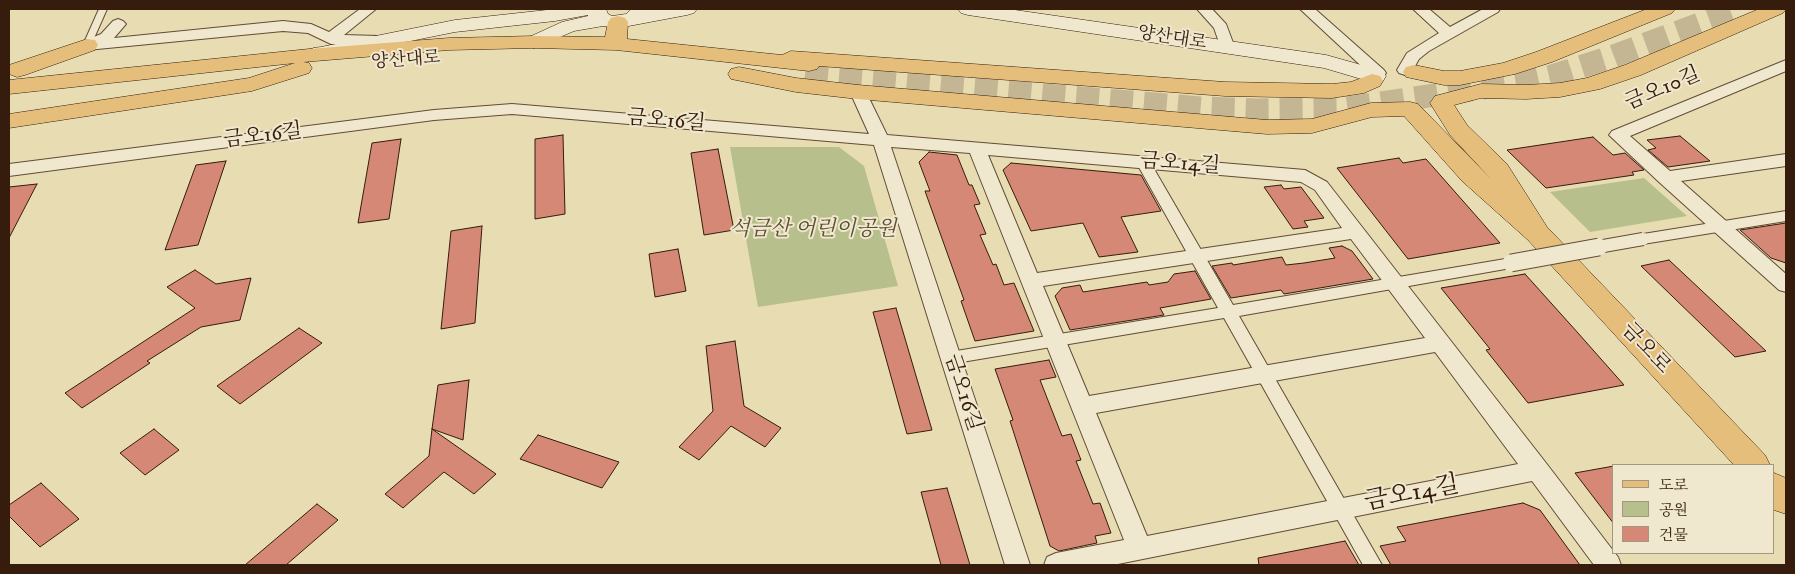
<!DOCTYPE html>
<meta charset="utf-8">
<style>
body{margin:0}
#map{position:relative;width:1795px;height:574px;overflow:hidden;background:#e8dcb3;font-family:"IM FELL DW Pica","Noto Serif KR",serif}
canvas{display:block}
.frame{position:absolute;inset:0;border:10px solid #351c0d;pointer-events:none}
.legend{position:absolute;left:1612px;top:464px;width:162px;height:90px;box-sizing:border-box;background:#f0e8ce;border:1px solid #a59681;margin:0;padding:6px 9px;list-style:none;font-size:15px;color:#351c0d}
.legend li{display:flex;align-items:center;gap:10px;height:25px}
.legend b{width:25px;border:1px solid #a59681}
</style>
<div id="map">
<canvas width="1795" height="574"></canvas>
<div class="frame"></div>
<ul class="legend">
<li><b style="height:6px;background:#e4be7a"></b>도로</li>
<li><b style="height:14px;background:#b7c08c"></b>공원</li>
<li><b style="height:14px;background:#d48875"></b>건물</li>
</ul>
</div>
<script>
const c = document.querySelector('canvas').getContext('2d');
c.lineJoin = 'round';
function paint(path, color) {
  c.fillStyle = color;
  c.fill(path, 'evenodd');
}
function toPath(rows) {
  const path = new Path2D();
  for (const r of rows) {
    path.moveTo(r[0], r[1]);
    for (let i = 2; i < r.length; i += 2) path.lineTo(r[i], r[i + 1]);
  }
  return path;
}
function trace(path, color, width, dash) {
  c.strokeStyle = color;
  c.lineWidth = width;
  c.lineCap = dash ? 'butt' : 'round';
  c.setLineDash(dash || []);
  c.stroke(path);
}
function label(font, color, halo, rows, align = 'center') {
  c.font = font + ' "IM FELL DW Pica","Noto Serif KR",serif';
  c.lineWidth = 4;
  c.setLineDash([]);
  c.textBaseline = 'middle';
  c.strokeStyle = halo;
  c.fillStyle = color;
  for (const [text, x, y, turn = 0] of rows) {
    c.save();
    c.translate(x, y);
    c.rotate((+turn || 0) * Math.PI / 180);
    c.textAlign = isNaN(turn) ? turn : align;
    if (halo) c.strokeText(text, 0, 0);
    c.fillText(text, 0, 0);
    c.restore();
  }
}
const green = toPath([
 [730,147,839,147,864,166,898,286,758,307],
 [1644,178,1687,216,1590,232,1550,192]
]);
const building = toPath([
 [563,135,565,214,535,219,535,139,563,135],
 [1680,136,1710,161,1668,167,1648,150,1656,148,1647,140,1680,136],
 [1593,137,1613,155,1625,153,1644,170,1632,172,1634,175,1546,188,1507,150,1593,137],
 [401,139,389,219,358,223,372,143,401,139],
 [718,149,734,230,704,235,691,153,718,149],
 [929,152,957,155,969,185,972,185,980,204,974,205,986,234,980,235,993,265,996,264,1004,285,1014,283,1034,331,975,341,961,301,964,300,925,191,930,191,919,162,929,152],
 [1399,158,1403,163,1426,159,1500,243,1408,259,1337,168,1399,158],
 [226,161,198,245,165,250,196,165,226,161],
 [1011,163,1141,175,1161,211,1121,217,1138,252,1099,257,1083,223,1031,231,1003,170,1011,163],
 [37,184,9,238,9,187,37,184],
 [1281,185,1284,189,1301,187,1324,218,1304,221,1308,227,1293,229,1264,187,1281,185],
 [1786,223,1786,263,1771,258,1740,230,1786,223],
 [482,226,475,323,441,329,451,231,482,226],
 [1342,246,1352,251,1373,279,1284,294,1281,290,1231,298,1212,266,1232,263,1233,265,1282,257,1286,265,1304,263,1335,258,1329,248,1342,246],
 [678,249,686,291,655,297,649,254,678,249],
 [1669,260,1766,351,1735,357,1641,266,1669,260],
 [195,270,216,284,251,278,240,320,201,327,147,361,150,363,82,408,65,393,195,308,167,287,195,270],
 [1195,271,1211,299,1160,308,1164,315,1070,330,1055,296,1062,288,1080,285,1083,292,1147,282,1149,285,1168,282,1174,274,1195,271],
 [1525,274,1578,333,1624,385,1528,403,1486,350,1490,349,1441,288,1525,274],
 [896,308,932,430,907,434,873,312,896,308],
 [299,328,322,343,240,404,217,386,299,328],
 [735,341,744,406,781,428,765,447,731,426,699,460,679,447,713,411,706,346,735,341],
 [1049,360,1056,377,1040,380,1062,436,1071,434,1081,460,1076,461,1093,504,1100,503,1111,533,1095,536,1097,543,1059,551,1050,546,1010,421,1013,420,995,369,1049,360],
 [469,380,463,440,432,429,438,385,469,380],
 [154,429,179,450,145,475,120,453,154,429],
 [432,429,496,474,474,494,444,472,403,508,385,494,429,456,432,429],
 [538,435,619,462,602,488,520,459,538,435],
 [1614,466,1614,524,1575,473,1614,466],
 [41,483,79,519,40,547,9,516,9,505,41,483],
 [947,488,970,565,941,565,921,492,947,488],
 [1523,503,1540,510,1580,565,1391,565,1380,546,1406,541,1397,527,1523,503],
 [317,504,338,520,286,565,245,565,317,504],
 [1345,541,1359,565,1259,565,1258,558,1345,541]
]);
const primaryTunnel = toPath([
 [805,75,1202,108,1257,110,1339,109,1525,82,1552,76,1611,57,1740,9]
]);
const service = toPath([
 [99,9,107,9,91,45,87,47,84,47,83,45,99,9]
]);
const pedestrian = toPath([
 [1143,158,1150,162,1233,305,1511,258,1516,259,1518,263,1516,267,1511,268,1239,316,1382,565,1363,565,1224,318,950,364,944,362,942,358,944,354,950,352,1218,308,1136,162,1143,158],
 [1786,211,1786,221,1643,244,1638,243,1636,239,1638,235,1643,234,1786,211]
]);
const minor = toPath([
 [360,9,376,9,344,35,378,36,383,38,386,41,383,44,331,44,308,33,283,31,87,50,82,48,79,45,82,42,101,34,113,21,118,19,123,21,126,24,114,38,283,21,311,24,329,32,360,9],
 [1197,9,1212,9,1226,24,1235,48,1232,51,1222,51,1214,28,1197,9],
 [1300,9,1315,9,1384,70,1386,73,1384,76,1372,76,1300,9],
 [1413,9,1429,9,1450,27,1483,9,1500,9,1498,12,1429,51,1419,59,1411,73,1405,75,1399,73,1397,70,1407,53,1439,33,1413,9],
 [1786,60,1786,71,1630,136,1670,171,1786,154,1786,166,1681,181,1786,274,1786,292,1779,290,1659,182,1609,135,1612,131,1786,60],
 [858,87,864,89,866,92,887,135,1305,170,1327,182,1546,463,1618,557,1621,565,1594,565,1532,481,1113,565,1044,565,1047,557,1056,553,1124,540,970,153,891,147,1030,565,1005,565,874,145,512,114,434,120,9,176,9,164,434,110,512,104,869,134,850,92,852,89,858,87],
 [988,155,1301,182,1315,190,1342,228,1037,273,988,155],
 [1351,239,1425,338,1089,396,1043,286,1351,239],
 [1435,352,1518,464,1147,536,1096,413,1435,352]
]);
const secondary = toPath([
 [556,9,606,9,608,14,612,16,626,14,631,9,697,9,694,13,687,15,618,28,603,26,574,31,534,48,527,46,523,42,527,38,562,22,588,16,588,15,555,21,455,32,321,59,313,58,310,53,313,48,321,47,455,20,556,9],
 [958,9,1008,9,1326,55,1383,71,1386,76,1383,81,1375,83,1324,68,968,15,961,13,958,9]
]);
const primary = toPath([
 [1647,9,1675,9,1672,13,1552,62,1515,74,1460,85,1444,85,1406,77,1403,72,1406,67,1414,65,1444,71,1460,71,1503,63,1536,52,1647,9],
 [1759,9,1786,9,1783,13,1641,75,1600,89,1560,97,1526,99,1481,98,1454,105,1467,125,1507,164,1547,227,1765,455,1770,465,1734,465,1528,240,1462,181,1404,116,1372,117,1312,133,1267,134,858,99,796,92,731,79,728,74,731,69,739,67,796,78,858,85,1267,120,1312,119,1371,103,1410,102,1418,104,1491,179,1450,135,1430,103,1435,96,1481,84,1526,85,1560,83,1587,78,1625,65,1759,9],
 [618,16,625,18,628,22,627,39,782,55,791,51,1225,82,1332,84,1351,82,1372,74,1380,76,1383,81,1380,86,1364,93,1332,98,1225,96,819,66,817,69,809,71,616,50,534,48,449,50,303,62,309,63,312,68,309,73,252,91,9,128,9,114,249,78,295,63,9,94,9,80,309,49,449,38,534,36,605,37,608,22,611,18,618,16],
 [87,39,95,40,98,45,95,50,25,75,17,77,9,74,9,65,87,39],
 [1774,473,1786,478,1786,514,1774,510,1774,473]
]);
const pedestrianBridgeFar1 = toPath([
 [1592,248,1643,239]
]);
const pedestrianBridge = toPath([
 [1511,263,1599,247]
]);
const farStreetnames = [
 ["양산대로",1172,39,9],
 ["양산대로",406,61,-4]
];
const streetNames = [
 ["금오10길",1663,90,-23],
 ["금오16길",666,122,5],
 ["금오16길",263,137,-7],
 ["금오14길",1180,165,4],
 ["금오로",1645,349,47],
 ["금오16길",962,393,72]
];
const parkNames = [
 ["석금산 어린이공원",813,231]
];
const nearStreetnames = [
 ["금오14길",1412,495,-11]
];
paint(green, '#b7c08c');
paint(building, '#d48875');
trace(building, '#351c0d', 1);
trace(primaryTunnel, '#c4b692', 23, [23, 11]);
trace(service, '#624c36', 2);
trace(pedestrian, '#624c36', 2);
trace(minor, '#624c36', 2);
trace(secondary, '#351c0d', 1);
trace(primary, '#351c0d', 1);
paint(service, '#f0e8ce');
paint(pedestrian, '#f0e8ce');
paint(minor, '#f0e8ce');
paint(secondary, '#f0e8ce');
paint(primary, '#e4be7a');
trace(pedestrianBridgeFar1, '#624c36', 14, []);
trace(pedestrianBridge, '#624c36', 19, []);
trace(pedestrianBridgeFar1, '#f0e8ce', 12);
trace(pedestrianBridge, '#f0e8ce', 17);
label('18px', '#351c0d', '#f0e8ce', farStreetnames);
label('21px', '#351c0d', '#f0e8ce', streetNames);
label('italic 21px', '#5c4d33', '#f0e8ce', parkNames);
label('25px', '#351c0d', '#f0e8ce', nearStreetnames);
</script>
